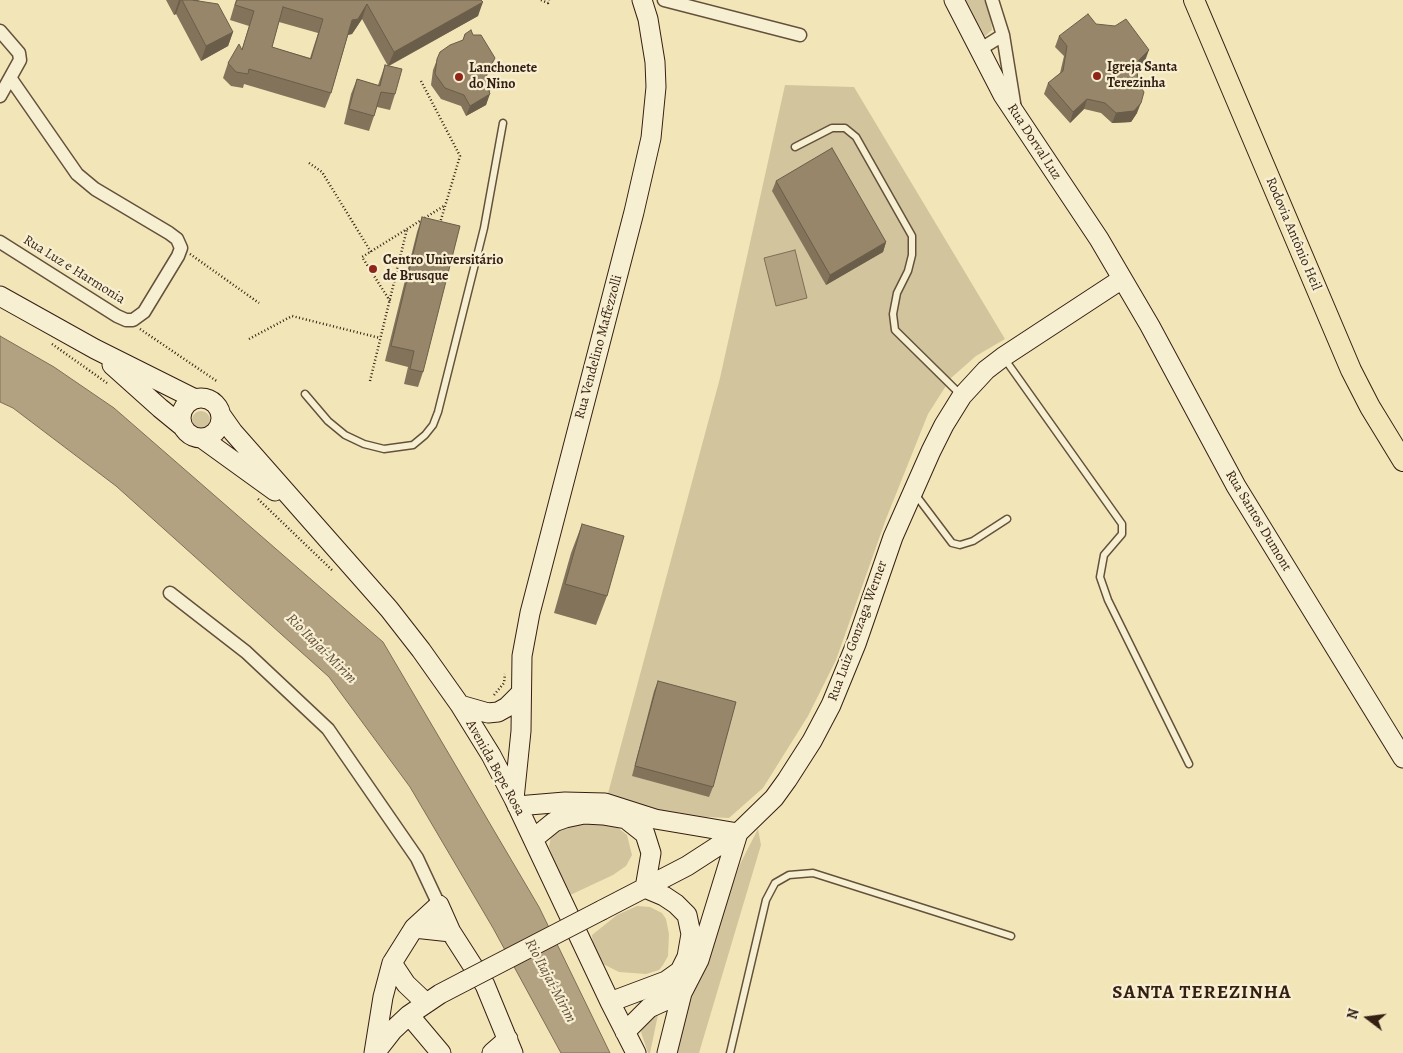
<!DOCTYPE html>
<meta charset="utf-8">
<style>
body{margin:0}
#map{position:relative;width:1403px;height:1053px;overflow:hidden;background:#f2e6b9;font-family:Alegreya,serif}
canvas{display:block}
.north{position:absolute;left:1343px;top:993px;width:50px;height:50px;-webkit-text-stroke:4px #f7efd2;paint-order:stroke;rotate:285deg;font-size:14px;font-weight:700;line-height:20px;text-align:center;color:#351f13}
.north::after{content:'';display:block;margin:auto;width:18px;height:22px;background:#351f13;clip-path:polygon(50% 0,100% 100%,50% 72%,0 100%)}
</style>
<div id="map">
<canvas width="1403" height="1053"></canvas>
<div class="north">N</div>
</div>
<script>
const c = document.querySelector('canvas').getContext('2d');
c.lineJoin = 'round';
function paint(path, color) {
  c.fillStyle = color;
  c.fill(path, 'evenodd');
}
function toPath(rows) {
  const path = new Path2D();
  for (const r of rows) {
    if (r.length === 3) {
      path.moveTo(r[0] + r[2], r[1]);
      path.arc(r[0], r[1], r[2], 0, 2 * Math.PI);
      continue;
    }
    path.moveTo(r[0], r[1]);
    for (let i = 2; i < r.length; i += 2) path.lineTo(r[i], r[i + 1]);
  }
  return path;
}
function trace(path, color, width, dash) {
  c.strokeStyle = color;
  c.lineWidth = width;
  c.lineCap = dash ? 'butt' : 'round';
  c.setLineDash(dash || []);
  c.stroke(path);
}
function label(font, color, halo, rows, align = 'center') {
  c.font = font + ' Alegreya,serif';
  c.lineWidth = 4.5;
  c.setLineDash([]);
  c.textBaseline = 'middle';
  c.strokeStyle = halo;
  c.fillStyle = color;
  for (const [text, x, y, turn = 0] of rows) {
    c.save();
    c.translate(x, y);
    c.rotate((+turn || 0) * Math.PI / 180);
    c.textAlign = isNaN(turn) ? turn : align;
    if (halo) c.strokeText(text, 0, 0);
    c.fillText(text, 0, 0);
    c.restore();
  }
}
const green = toPath([
 [960,0,985,0,991,19,992,30,983,38],
 [785,85,854,87,1005,339,976,356,951,378,928,414,886,519,836,660,808,716,763,788,729,818,685,816,607,797,720,378],
 [201,420,9],
 [584,821,607,824,617,827,627,835,632,855,626,866,613,875,566,897,549,847,551,836,563,824],
 [758,829,761,845,699,1053,677,1053,683,1022,740,864],
 [637,906,650,907,662,913,666,919,669,934,668,956,663,965,659,970,646,974,619,972,603,964,593,945,592,935,617,915],
 [659,1010,650,1053,648,1053,641,1032,645,1022]
]);
const water = toPath([
 [795,250,807,298,776,306,764,258,795,250],
 [0,336,54,367,114,408,383,642,539,907,610,1053,561,1053,493,928,410,787,329,677,116,486,13,408,0,402,0,336]
]);
const path = toPath([
 [541,0,548,3,549,0],
 [421,81,460,156,440,223],
 [309,163,322,172,371,252],
 [190,254,259,303],
 [390,301,362,257,444,206],
 [140,329,218,382],
 [249,339,292,316,380,338],
 [52,344,107,383],
 [370,381,407,229],
 [258,499,333,571],
 [494,695,504,683,505,674]
]);
const lane = toPath([
 [795,147,832,128,845,128,856,137,912,236,912,255,908,271,897,293,893,314,895,330,961,395],
 [1004,358,1122,524,1122,534,1104,555,1100,577,1108,600,1189,764],
 [305,394,328,421,345,435,364,444,384,449,413,445,425,435,433,425,438,412,484,228,503,123],
 [915,494,952,543,960,545,973,541,1007,519],
 [730,1053,766,900,775,883,789,875,813,873,1011,936]
]);
const street = toPath([
 [664,0,800,35],
 [992,0,1003,35,1015,109],
 [0,31,19,53,20,60,0,96],
 [979,50,1003,35],
 [0,242,117,316,126,320,133,320,144,312,178,256,181,248,177,239,169,233,95,189,77,174,11,79],
 [170,593,246,652,328,729,417,858,439,905]
]);
const secondary = toPath([
 [954,0,1003,95,1099,239,1150,326,1236,486,1403,758],
 [0,296,95,349,195,399],
 [112,365,160,408,182,426],
 [201,418,20],
 [221,415,233,432,389,609,421,650,460,705,491,755,514,799,610,1002,636,1053],
 [203,439,275,491],
 [460,705,488,713,498,712,507,707,521,693],
 [514,799,521,731,522,656,530,613,634,212,651,138,656,87,655,62,648,19,642,0],
 [517,806,565,802,605,803,655,819,738,833],
 [533,839,554,822,565,818,584,814,603,815,626,819,645,834,651,853,645,888],
 [602,910,687,866,738,833,774,798,787,780,812,741,831,705,856,644,893,537,931,451,944,425,962,396,986,370,1003,357,1122,279],
 [414,928,451,932],
 [392,963,406,984,426,1003],
 [610,1002,666,981,680,971,687,957,691,934,687,915,676,904,664,896,645,888],
 [409,1015,441,1053],
 [625,1032,649,1008,682,993],
 [374,1053,383,997,392,963,414,928,439,905,451,932,485,985,513,1053],
 [375,1053,393,1030,409,1015,440,994,465,981],
 [492,1053,508,1039],
 [667,1053,682,993,699,960,738,833]
]);
const primary = toPath([
 [1194,0,1351,370,1370,407,1403,461]
]);
const secondaryBridge = toPath([
 [465,981,602,910]
]);
const wall = toPath([
 [166,0,200,0,198,1,233,32,228,46,201,61,176,14,174,15],
 [236,0,481,0,478,16,389,66,395,94,390,110,377,107,369,131,344,124,351,94,357,79,378,85,385,65,388,66,362,19,352,34,348,35,331,93,325,108,244,84,243,88,231,86,223,78,228,63,242,49,249,26,230,20,235,3],
 [279,22,318,33,310,58,272,47],
 [1096,24,1145,61,1138,68,1137,113,1131,122,1112,123,1101,113,1084,109,1070,123,1044,94,1048,83,1060,73,1064,56,1055,47,1059,36],
 [465,34,491,68,487,76,492,84,486,105,466,116,461,106,441,99,431,85,433,70,440,52,463,40],
 [776,181,886,242,883,252,826,285,772,191],
 [422,217,423,372,418,387,404,384,408,367,385,361,417,232],
 [582,524,607,596,596,625,554,613,571,553],
 [658,681,713,787,709,797,632,776,654,691]
]);
const shadedWall = toPath([
 [179,0,181,0,176,14,174,15],
 [483,2,478,16,388,66,394,52],
 [367,4,362,19,352,34,347,35,352,20],
 [233,32,228,46,201,61,206,46],
 [1149,50,1145,61,1134,71,1138,61],
 [492,84,488,95,490,94,486,105,466,116,470,106],
 [1087,99,1084,109,1070,123,1073,112],
 [1141,103,1137,113,1131,122,1112,123,1116,113],
 [886,242,883,252,826,285,830,275]
]);
const building = toPath([
 [182,0,192,0,218,4,233,32,206,46,182,0],
 [237,0,481,0,483,2,394,52,367,4,358,19,352,20,331,93,249,69,248,74,236,72,228,63,239,44,242,50,254,11,235,5,237,0],
 [283,7,323,19,311,59,272,47,283,7],
 [1088,14,1096,24,1115,26,1126,19,1149,50,1138,61,1137,82,1144,92,1141,103,1134,111,1116,113,1105,103,1087,99,1073,112,1048,83,1063,71,1067,46,1059,36,1088,14],
 [471,30,473,35,481,35,495,58,486,75,492,84,488,88,490,94,470,106,464,95,445,88,435,74,437,59,440,52,450,45,463,40,465,34,471,30],
 [385,65,402,69,395,94,381,92,374,116,349,109,357,79,380,86,385,65],
 [832,148,886,242,830,275,776,181,832,148],
 [422,217,460,226,423,372,410,369,414,351,391,346,422,217],
 [582,524,624,536,607,596,565,584,582,524],
 [658,681,736,702,713,787,635,766,658,681]
]);
const markers = [
 [1097,76,5,"#8f2418"],
 [459,77,5,"#8f2418"],
 [373,269,5,"#8f2418"]
];
const poiNames = [
 ["Igreja Santa",1107,68],
 ["Terezinha",1107,84],
 ["Lanchonete",469,69],
 ["do Nino",469,85],
 ["Centro Universitário",383,261],
 ["de Brusque",383,277]
];
const streetNames = [
 ["Rua Dorval Luz",1034,142,57],
 ["Rodovia Antônio Heil",1293,234,67],
 ["Rua Luz e Harmonia",74,270,32],
 ["Rua Vendelino Maffezzolli",599,347,-75],
 ["Rua Santos Dumont",1258,521,59],
 ["Rua Luiz Gonzaga Werner",858,631,-70],
 ["Avenida Bepe Rosa",495,768,61]
];
const waterNames = [
 ["Rio Itajaí-Mirim",321,649,45],
 ["Rio Itajaí-Mirim",550,981,62]
];
const districtNames = [
 ["SANTA TEREZINHA",1202,993]
];
paint(green, '#d2c49d');
paint(water, '#b2a281');
trace(water, '#806e55', 1);
trace(lane, '#64513c', 9);
trace(street, '#64513c', 15);
trace(secondary, '#351f13', 21);
trace(primary, '#351f13', 22);
trace(path, '#351f13', 2.5, [1, 2.5]);
trace(lane, '#f7efd2', 6);
trace(street, '#f7efd2', 12);
trace(secondary, '#f7efd2', 19);
trace(primary, '#f2e6b9', 20);
trace(secondaryBridge, '#351f13', 21, []);
trace(secondaryBridge, '#f7efd2', 19);
paint(wall, '#82735a');
paint(shadedWall, '#6a5e4a');
paint(building, '#978669');
trace(building, '#6a5e4a', 1);
for (const [x, y, r, color] of markers) {
  const dot = new Path2D();
  dot.arc(x, y, r, 0, 2 * Math.PI);
  c.fillStyle = color;
  c.fill(dot);
  trace(dot, '#f7efd2', 2);
}
label('bold 14px', '#351f13', '#f7efd2', poiNames, 'left');
label('14px', '#351f13', '#f7efd2', streetNames);
label('italic 15px', '#614d3a', '#f7efd2', waterNames);
c.letterSpacing = '1px';
label('bold 19px', '#351f13', '#f7efd2', districtNames);
c.letterSpacing = '0px';
</script>
